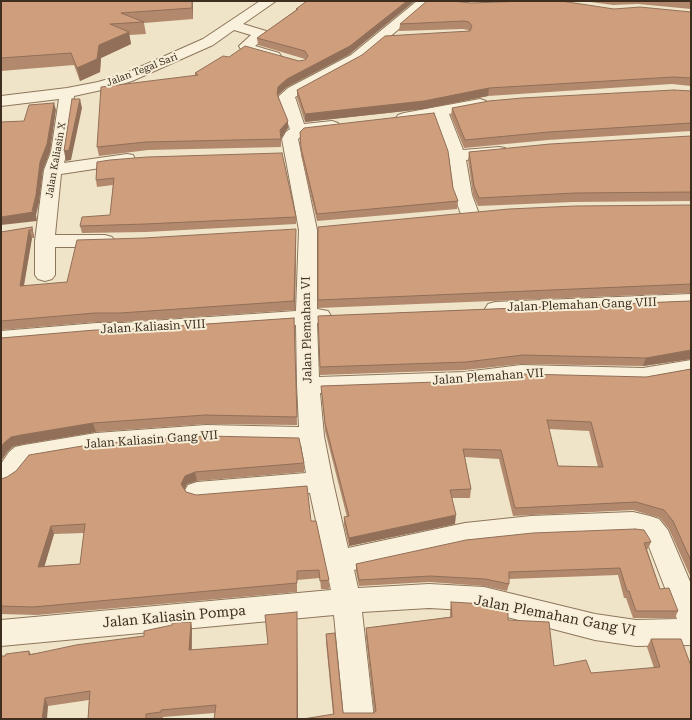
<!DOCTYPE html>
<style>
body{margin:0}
#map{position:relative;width:692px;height:720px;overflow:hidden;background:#f0e4c8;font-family:"Roboto Serif",serif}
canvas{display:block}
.frame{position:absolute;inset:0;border:2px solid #3d2e20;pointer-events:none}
</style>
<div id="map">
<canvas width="692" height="720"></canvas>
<div class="frame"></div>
</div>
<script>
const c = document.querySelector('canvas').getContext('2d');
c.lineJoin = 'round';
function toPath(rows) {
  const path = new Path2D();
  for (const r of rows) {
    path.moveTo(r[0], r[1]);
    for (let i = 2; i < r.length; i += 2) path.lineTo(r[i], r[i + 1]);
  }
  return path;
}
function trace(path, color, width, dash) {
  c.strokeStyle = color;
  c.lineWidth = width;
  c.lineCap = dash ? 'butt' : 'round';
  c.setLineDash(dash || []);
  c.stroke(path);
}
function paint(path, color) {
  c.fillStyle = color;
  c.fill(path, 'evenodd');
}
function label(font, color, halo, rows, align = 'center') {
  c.font = font + ' "Roboto Serif",serif';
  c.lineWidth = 4;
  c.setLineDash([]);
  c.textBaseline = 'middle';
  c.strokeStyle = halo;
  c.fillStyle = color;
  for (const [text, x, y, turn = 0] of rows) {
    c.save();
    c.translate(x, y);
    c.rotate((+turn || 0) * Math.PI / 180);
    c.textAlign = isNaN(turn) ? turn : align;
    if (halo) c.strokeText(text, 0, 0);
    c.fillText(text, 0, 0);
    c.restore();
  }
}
const minor = toPath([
 [260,1,276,1,243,24,266,31,268,34,266,37,255,46,279,53,281,56,279,59,274,60,242,51,239,46,251,35,234,30,213,45,132,81,106,89,74,96,67,152,64,163,127,154,133,155,135,159,133,163,127,164,61,174,55,235,105,235,112,237,115,241,112,245,105,247,55,247,55,275,52,279,45,281,38,279,35,275,35,241,44,170,51,152,59,99,1,106,1,96,67,88,98,82,122,75,203,39,260,1],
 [417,1,432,1,361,61,295,97,304,124,332,121,338,123,340,126,338,129,332,131,304,134,298,139,317,230,317,309,328,311,331,316,328,321,317,323,319,377,465,372,521,365,643,368,691,360,691,376,643,384,521,381,465,388,320,393,324,436,333,482,348,548,465,523,531,516,633,512,650,516,659,519,668,530,691,584,691,645,636,646,595,640,484,611,429,608,362,612,374,719,344,719,334,615,1,646,1,620,331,590,310,493,197,502,188,499,184,492,188,485,197,482,306,473,301,445,206,443,96,451,31,462,19,478,10,484,1,487,1,464,9,452,15,447,24,445,96,433,206,425,299,427,297,385,296,325,122,337,97,337,1,345,1,331,97,323,122,323,296,311,299,230,282,139,286,132,290,129,279,101,279,96,288,88,351,55,417,1],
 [633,534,642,536,648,544,677,619,636,620,595,614,484,587,429,584,358,588,354,570,465,545,531,538,633,534],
 [480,99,486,101,488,104,486,107,449,114,463,150,499,147,505,148,507,152,505,156,499,157,466,160,472,195,479,214,476,218,470,220,464,218,461,214,454,195,449,157,434,117,404,123,398,121,396,118,398,115,404,113,480,99],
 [691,294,691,308,495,316,488,314,485,309,488,304,495,302,691,294]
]);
const wall = toPath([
 [1,1,193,1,193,19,144,23,146,34,129,35,131,44,101,58,100,72,80,81,74,65,1,71],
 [307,1,350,54,287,87,278,95,288,128,281,138,281,147,148,150,99,156,97,147,195,75,195,73,229,57,299,61,305,60,305,59,258,45,257,38,296,10,296,9],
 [583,1,691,1,691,9,638,4,613,5],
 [471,3,691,12,691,86,672,84,488,96,424,109,305,122,297,98,297,90,469,31,468,30,463,29,399,31,400,24],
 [691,91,691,131,548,140,464,148,451,116,452,108],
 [300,132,458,201,457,209,317,221,301,155],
 [691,136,691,201,573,202,478,206,473,195,468,160,469,152],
 [97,162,296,217,296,224,146,232,82,233,80,226,110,215,113,185,97,187,96,180],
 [691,205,691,293,318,308,318,300],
 [32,227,34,236,34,238,32,238,24,286,67,282,296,238,295,310,122,322,97,322,1,330,1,232],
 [691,301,691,359,643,366,521,364,465,370,320,375,318,316],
 [294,318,297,425,206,424,96,432,24,444,14,446,8,451,1,461,1,338],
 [691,369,691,578,669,529,660,518,633,510,513,516,499,459,465,457,471,489,470,498,452,498,455,524,349,546,344,525,344,517,347,517,325,431,321,386,646,377],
 [549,429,589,431,598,467,558,466],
 [304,463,304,472,197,481,187,484,184,489,186,492,196,495,311,521,329,580,329,589,321,589,320,578,297,580,297,592,37,615,1,614,1,479],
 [84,533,80,564,44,566,54,534],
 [651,542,648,549,647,549,660,589,678,611,675,618,633,618,626,598,624,598,618,575,509,579,509,584,507,591,484,586,429,582,359,586,356,571,356,564],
 [451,602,508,620,554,666,591,673,654,668,647,647,651,639,691,719,333,714,326,642,326,634,343,713,374,713,366,637,366,628,450,617,450,611],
 [297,620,298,719,214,719,215,713,163,717,163,719,88,719,89,700,48,706,5,656,29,651,31,654,144,636,191,622,192,630,192,650,268,644]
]);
const shadedWall = toPath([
 [192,1,193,1,193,19,192,8],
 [407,1,415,1,350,54,287,87,278,95,278,102,278,87,287,79],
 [129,32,131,44,101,58,100,72,80,81,77,68,99,45],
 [489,88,488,96,424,109,305,122,305,114],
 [80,99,82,108,71,160,66,161,64,151],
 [54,103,56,110,50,152,43,170,39,203,36,215,37,221,1,225,1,217,32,211,40,162],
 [288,121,288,128,281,138,280,130],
 [32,227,34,236,34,238,32,230],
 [296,229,296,238,295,310,294,301],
 [29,230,32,238,22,295,20,286],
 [691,350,691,359,643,366,646,358],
 [93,423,96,432,24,444,14,446,8,451,1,461,1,447,4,443,11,437,21,435],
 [195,472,197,481,187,484,183,493,181,484,185,476],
 [456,515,455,524,349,546,349,538],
 [51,526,54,534,42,575,38,567],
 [297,612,297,620,298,719,297,719],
 [191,622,192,630,191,658,189,650],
 [45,698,48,706,47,719,42,719]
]);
const building = toPath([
 [1,1,192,1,192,8,121,13,144,22,110,24,129,32,99,45,97,59,77,68,71,53,1,58,1,1],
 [307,1,407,1,350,46,287,79,278,87,277,94,288,121,280,130,281,139,146,142,97,147,101,87,198,75,195,73,223,56,229,57,245,46,299,61,305,60,308,56,305,51,257,38,298,9,296,9,307,1],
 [427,1,451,1,471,3,526,1,561,1,614,9,640,7,691,12,691,78,674,77,489,88,424,101,305,114,297,90,362,55,385,36,470,31,472,26,469,22,464,21,400,24,427,1],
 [674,90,691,91,691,123,549,132,465,140,452,108,489,101,522,98,674,90],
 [72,99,80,99,69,150,64,151,72,99],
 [54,103,47,144,40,162,36,195,32,211,34,211,34,212,1,217,1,122,24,121,29,105,54,103],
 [434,113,448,151,453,188,458,201,317,214,301,148,300,132,304,128,434,113],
 [691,136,691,192,575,193,479,198,474,186,469,152,550,144,691,136],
 [282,153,296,217,145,224,80,226,82,217,110,215,114,178,96,180,97,162,110,160,147,157,282,153],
 [691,205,691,284,318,300,318,227,509,209,575,206,691,205],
 [32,227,32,230,29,230,20,286,67,282,77,240,144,238,296,229,294,301,120,313,95,313,1,321,1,232,32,227],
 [691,301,691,350,646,358,523,355,466,362,320,367,318,316,691,301],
 [294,318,297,417,205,415,93,423,21,435,11,437,4,443,1,447,1,338,95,330,120,330,294,318],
 [691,369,691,561,673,521,664,510,636,502,515,508,501,450,463,449,471,489,450,490,456,515,349,538,344,517,349,516,325,423,321,386,466,381,523,374,646,377,691,369],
 [547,420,591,422,603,467,558,466,547,420],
 [205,436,299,438,304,463,195,472,185,476,181,484,186,492,196,495,307,486,311,521,316,521,329,580,320,581,319,570,297,571,297,583,33,607,1,606,1,479,7,477,16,471,29,455,94,444,205,436],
 [85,524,80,564,38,567,51,526,85,524],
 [635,529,644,530,649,538,651,542,644,543,660,589,669,588,678,611,636,611,629,591,627,591,620,568,509,572,509,584,485,579,430,576,359,580,356,564,466,540,533,533,635,529],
 [451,602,485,604,508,610,508,620,549,622,554,666,586,660,591,673,660,667,651,639,681,639,691,666,691,719,303,719,334,714,326,634,335,633,343,713,374,713,376,711,366,628,452,617,451,602],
 [297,612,297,719,214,719,216,705,161,710,161,712,146,714,146,719,88,719,90,691,45,698,42,719,1,719,1,656,5,656,6,654,29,651,29,655,76,645,144,636,144,631,172,625,172,623,191,622,189,650,268,644,265,615,297,612]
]);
const farStreetnames = [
 ["Jalan Tegal Sari",142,70,-21],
 ["Jalan Kaliasin X",56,160,-80]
];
const streetNames = [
 ["Jalan Plemahan Gang VIII",582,305,-2],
 ["Jalan Kaliasin VIII",153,327,-3],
 ["Jalan Plemahan VI",307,330,-91],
 ["Jalan Plemahan VII",488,377,-4],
 ["Jalan Kaliasin Gang VII",151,440,-4]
];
const nearStreetnames = [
 ["Jalan Plemahan Gang VI",555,616,11],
 ["Jalan Kaliasin Pompa",174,617,-5]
];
trace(minor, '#8d765c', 2);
paint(minor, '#faf1dc');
paint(wall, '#b2896c');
paint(shadedWall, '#916f58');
paint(building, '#cf9f7d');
trace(building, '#916f58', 1);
label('10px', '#3d2e20', '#f7eed8', farStreetnames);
label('12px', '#3d2e20', '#f7eed8', streetNames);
label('14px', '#3d2e20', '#f7eed8', nearStreetnames);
</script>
